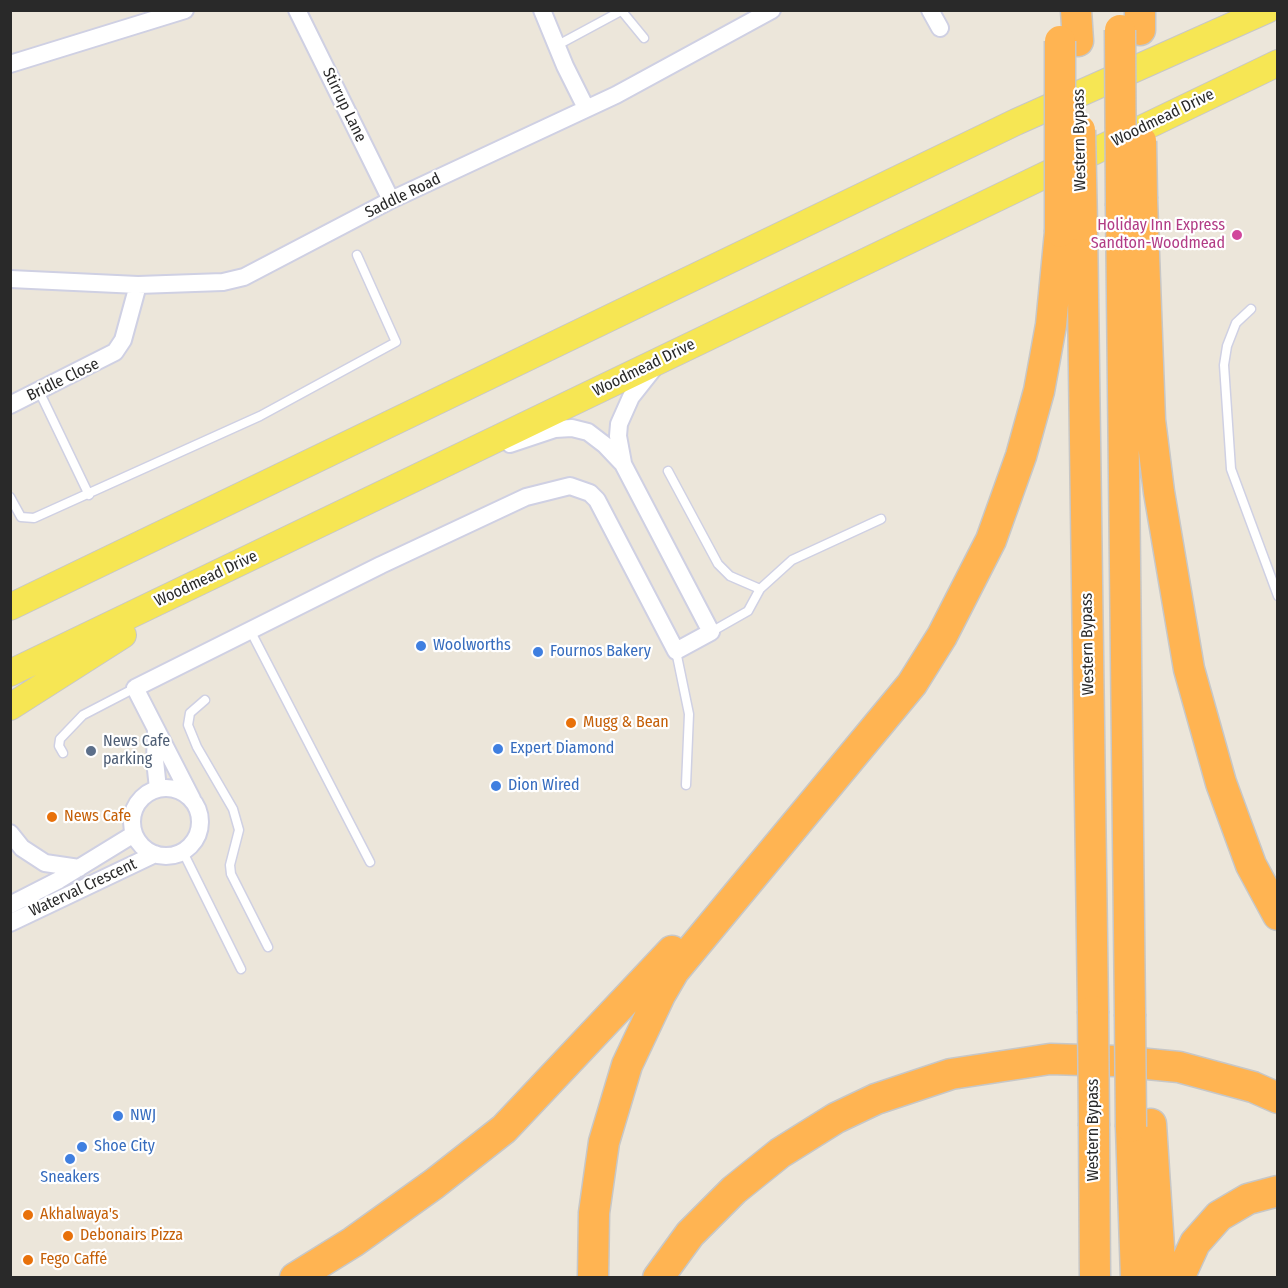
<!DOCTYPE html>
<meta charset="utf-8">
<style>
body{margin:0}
#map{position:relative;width:1288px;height:1288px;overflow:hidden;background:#ece6da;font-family:"Fira Sans Condensed",sans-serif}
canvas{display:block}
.frame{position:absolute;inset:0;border:12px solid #292929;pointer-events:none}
</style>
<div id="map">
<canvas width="1288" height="1288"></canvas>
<div class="frame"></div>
</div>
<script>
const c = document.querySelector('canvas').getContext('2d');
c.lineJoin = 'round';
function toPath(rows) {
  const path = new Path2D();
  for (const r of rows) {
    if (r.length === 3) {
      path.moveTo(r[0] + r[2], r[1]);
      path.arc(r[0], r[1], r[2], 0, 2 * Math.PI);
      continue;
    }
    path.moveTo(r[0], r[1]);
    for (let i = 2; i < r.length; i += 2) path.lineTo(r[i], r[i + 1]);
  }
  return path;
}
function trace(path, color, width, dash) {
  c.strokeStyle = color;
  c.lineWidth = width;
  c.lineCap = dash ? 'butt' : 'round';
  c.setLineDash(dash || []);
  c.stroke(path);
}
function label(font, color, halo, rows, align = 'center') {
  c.font = font + ' "Fira Sans Condensed",sans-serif';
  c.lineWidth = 4.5;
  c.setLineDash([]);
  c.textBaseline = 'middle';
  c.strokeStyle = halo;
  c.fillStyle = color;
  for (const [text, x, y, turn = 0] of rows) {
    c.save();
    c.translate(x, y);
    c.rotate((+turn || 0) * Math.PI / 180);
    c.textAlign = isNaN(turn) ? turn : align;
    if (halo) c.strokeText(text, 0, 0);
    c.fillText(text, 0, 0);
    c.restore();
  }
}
const lane = toPath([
 [621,10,644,38],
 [556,46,621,11],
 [1251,309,1236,323,1227,346,1224,365,1231,469,1278,596],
 [39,391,89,495],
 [668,471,718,564,730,576,760,589],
 [10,497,21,517,34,518,260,416,396,342,357,255],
 [250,630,370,862],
 [711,632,748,611,760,589,792,560,881,519],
 [676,651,689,714,686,785],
 [205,700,190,713,188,725,197,747,233,809,239,830,230,865,231,874,268,947],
 [63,753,59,746,60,739,83,715,135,688],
 [183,852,241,969]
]);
const street = toPath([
 [297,10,391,200],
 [542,10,565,66,586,108],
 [930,10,940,28],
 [10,64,185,10],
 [10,279,138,285,223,282,244,277,391,200,616,95,772,10],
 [10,405,115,352,123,340,138,285],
 [623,463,618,436,619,424,631,397,654,368],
 [156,730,155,760,158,789],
 [166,822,34],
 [192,799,135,688,381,565,526,497,570,486,590,493,597,500,676,651,711,632,623,464,605,445,588,432,572,428,555,429,510,444],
 [10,833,22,848,45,863,79,868],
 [10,905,59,880,134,834],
 [10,923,155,854]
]);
const primary = toPath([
 [10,607,1016,122,1267,10],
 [10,673,1278,63],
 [10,707,123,635]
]);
const highway = toPath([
 [1076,10,1078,41],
 [1140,10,1140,30],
 [1142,199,1150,420,1159,492,1189,669,1221,783,1251,865,1278,915],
 [1121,206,1130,1014],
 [1082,226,1093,1011],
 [1151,1124,1161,1278],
 [1094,1126,1095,1278],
 [1131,1127,1136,1278],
 [295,1278,353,1242,434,1184,504,1129,672,951],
 [593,1278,594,1213,604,1142,627,1065,660,995,674,971,912,684,942,636,991,540,1021,456,1039,391,1051,325,1060,232],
 [658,1278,690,1234,734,1190,780,1153,836,1118,876,1099,951,1074,1050,1059,1116,1061,1179,1067,1253,1087,1278,1098],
 [1179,1278,1195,1243,1219,1216,1248,1199,1278,1191]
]);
const highwayBridge = toPath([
 [1120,30,1121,206],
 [1080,130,1082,226],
 [1141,141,1142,199],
 [1060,232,1060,41],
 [1093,1011,1094,1126],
 [1130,1014,1131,1127]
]);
const markers = [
 [1237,235,6,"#d1479c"],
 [421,646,6,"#3f7fe0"],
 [538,652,6,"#3f7fe0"],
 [571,723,6,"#e8710a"],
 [498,749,6,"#3f7fe0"],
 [91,751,6,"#5c6f8a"],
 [496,786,6,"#3f7fe0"],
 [52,817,6,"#e8710a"],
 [118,1116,6,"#3f7fe0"],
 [82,1147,6,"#3f7fe0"],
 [70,1159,6,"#3f7fe0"],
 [28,1215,6,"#e8710a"],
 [68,1236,6,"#e8710a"],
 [28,1260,6,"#e8710a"]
];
const streetNames = [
 ["Stirrup Lane",344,105,64],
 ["Woodmead Drive",1163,118,-26],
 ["Western Bypass",1080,140,-91],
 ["Saddle Road",403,196,-26],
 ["Woodmead Drive",644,368,-26],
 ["Bridle Close",63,380,-26],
 ["Woodmead Drive",206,579,-25],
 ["Western Bypass",1088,644,-91],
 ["Waterval Crescent",83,888,-25],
 ["Western Bypass",1094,1130,-90]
];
const hotelNames = [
 ["Holiday Inn Express",1225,226],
 ["Sandton-Woodmead",1225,244]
];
const shopNames = [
 ["Woolworths",433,646],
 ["Fournos Bakery",550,652],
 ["Expert Diamond",510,749],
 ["Dion Wired",508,786],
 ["NWJ",130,1116],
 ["Shoe City",94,1147],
 ["Sneakers",70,1178,"center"]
];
const foodNames = [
 ["Mugg & Bean",583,723],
 ["News Cafe",64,817],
 ["Akhalwaya's",40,1215],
 ["Debonairs Pizza",80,1236],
 ["Fego Caffé",40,1260]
];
const serviceNames = [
 ["News Cafe",103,742],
 ["parking",103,760]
];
trace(lane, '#cfd0e3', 11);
trace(street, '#cfd0e3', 20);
trace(primary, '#c7c7c7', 28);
trace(highway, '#c7c7c7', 33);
trace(lane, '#fff', 8);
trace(street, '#fff', 16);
trace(primary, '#f6e654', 26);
trace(highway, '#ffb452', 30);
trace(highwayBridge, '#c7c7c7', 33, []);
trace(highwayBridge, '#ffb452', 30);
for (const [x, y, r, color] of markers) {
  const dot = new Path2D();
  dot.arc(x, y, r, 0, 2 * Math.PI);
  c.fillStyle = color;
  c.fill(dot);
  trace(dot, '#fff', 2);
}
label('16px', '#292929', '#fff', streetNames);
label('16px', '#b23c85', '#fff', hotelNames, 'right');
label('16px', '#366cbe', '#fff', shopNames, 'left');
label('16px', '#c56008', '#fff', foodNames, 'left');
label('16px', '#4e5e75', '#fff', serviceNames, 'left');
</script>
